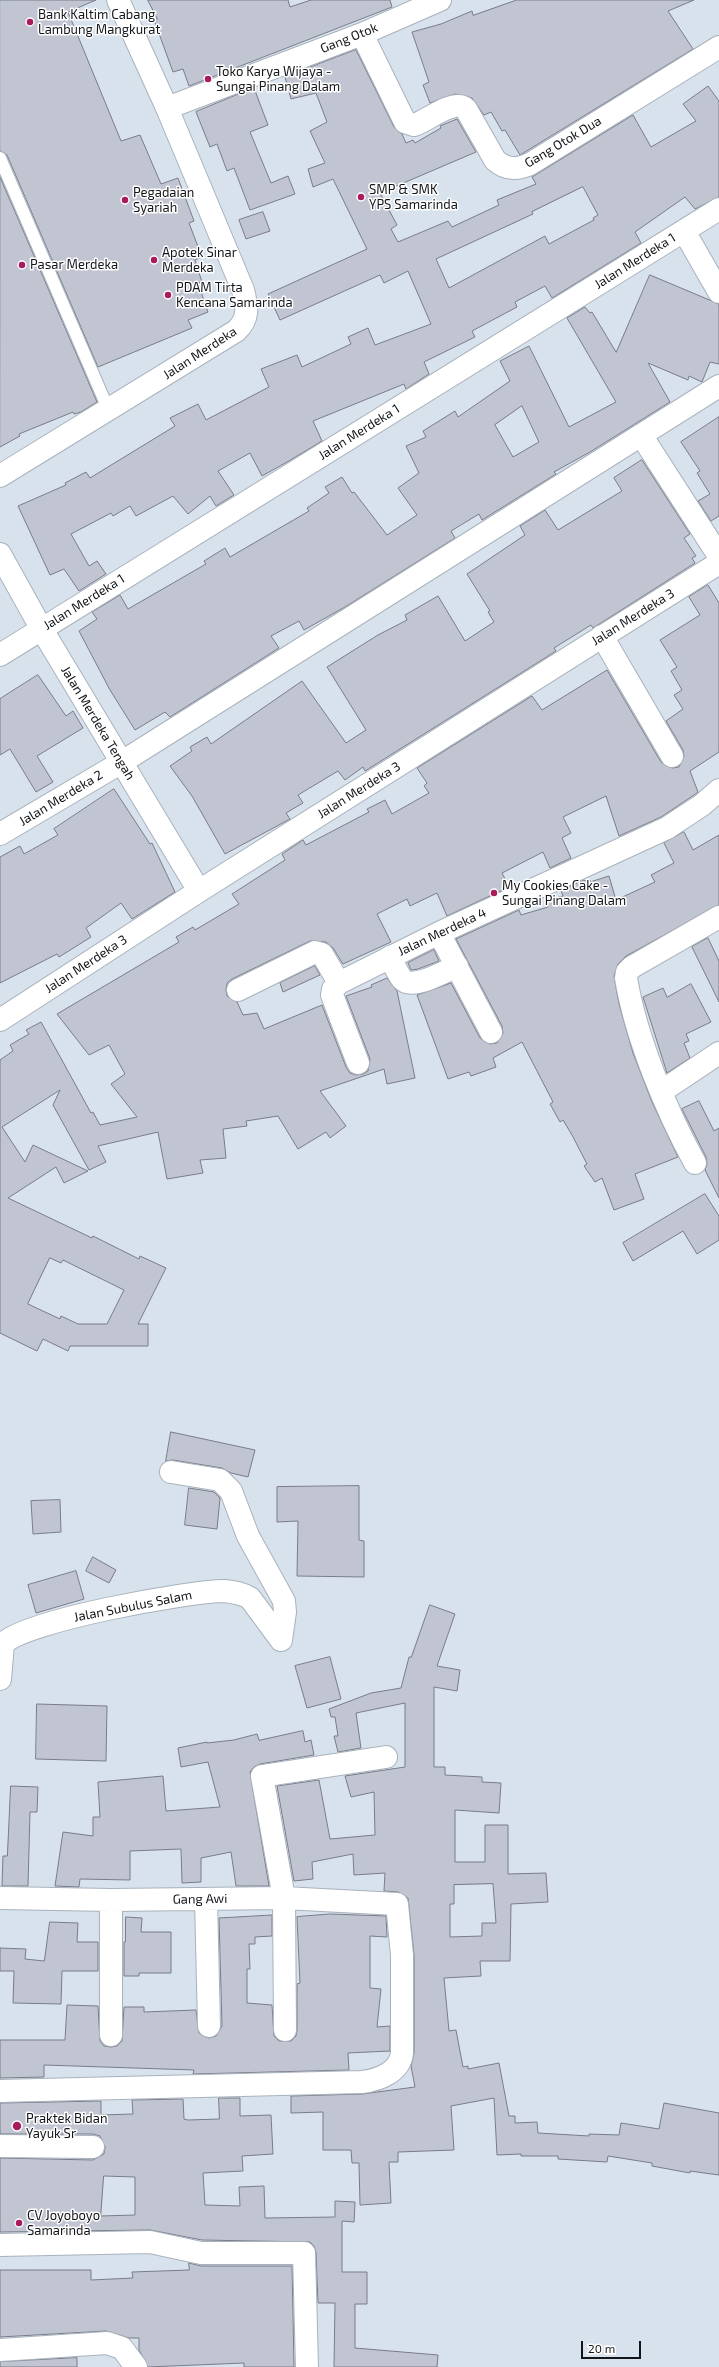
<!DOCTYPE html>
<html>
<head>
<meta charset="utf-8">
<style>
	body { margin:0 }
	#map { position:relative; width:719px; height:2367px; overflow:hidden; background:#d8e2ed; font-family:"Exo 2",sans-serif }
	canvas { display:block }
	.scale { position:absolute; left:581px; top:2341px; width:60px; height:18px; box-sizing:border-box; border:2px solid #121519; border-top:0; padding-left:5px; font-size:12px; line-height:14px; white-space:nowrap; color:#121519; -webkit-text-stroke:3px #fff; paint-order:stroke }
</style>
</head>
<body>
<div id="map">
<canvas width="719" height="2367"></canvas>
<div class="scale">20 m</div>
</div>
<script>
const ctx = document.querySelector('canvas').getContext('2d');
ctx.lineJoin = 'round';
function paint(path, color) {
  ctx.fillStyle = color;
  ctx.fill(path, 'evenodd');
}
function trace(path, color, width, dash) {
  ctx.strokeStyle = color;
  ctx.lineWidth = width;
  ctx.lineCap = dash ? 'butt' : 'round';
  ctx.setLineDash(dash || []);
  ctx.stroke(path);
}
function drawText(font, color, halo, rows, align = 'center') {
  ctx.font = font + ' "Exo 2",sans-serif';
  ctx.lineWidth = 3;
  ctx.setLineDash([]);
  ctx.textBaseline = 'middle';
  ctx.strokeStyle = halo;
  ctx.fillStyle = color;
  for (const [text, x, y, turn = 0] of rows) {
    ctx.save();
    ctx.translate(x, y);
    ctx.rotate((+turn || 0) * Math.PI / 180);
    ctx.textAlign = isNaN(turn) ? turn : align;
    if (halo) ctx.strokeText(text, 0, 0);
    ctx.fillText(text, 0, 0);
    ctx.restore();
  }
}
const building = new Path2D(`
	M0,0H96L68,12L121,141L140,135L161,184L178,178L194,221L189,223L202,257L195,260L202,282L198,283L208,312L188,320L192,328L98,367L7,155L0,151Z
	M148,0H288L290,7L311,0H390L392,7L189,86L183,69L173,72L154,20L157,19Z
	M517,0H694L668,11L693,49L520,155L505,130L502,131L491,112L484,115L472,98L455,94L430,103L423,85L429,82L412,32L441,24L472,11L473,15Z
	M356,50L394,127L402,134L406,143L413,140L415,143L441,128L440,126L457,119L476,152L380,193L397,225L391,229L398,242L448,221L452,227L499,205L497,200L536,184L532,177L633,115L651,147L696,121L683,104L708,86L719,101V197L695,209L685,197L635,232L641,243L552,298L545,286L515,302L517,307L472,331L475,337L424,362L429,374L406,389L404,384L313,421L322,441L287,462L262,476L250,453L218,471L234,495L216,506L210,496L188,514L173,496L136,516L130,506L113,516L111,513L71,534L89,566L97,561L106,574L79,591L64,569L50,575L18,506L66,485L65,483L86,472L90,478L175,426L170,418L198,404L206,420L269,387L261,369L297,355L302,367L351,344L348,337L368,328L375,345L431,324L408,271L384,283L380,275L280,320L268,294L367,249L333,179L313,187L308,169L325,163L310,131L327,122L316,93L291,99L285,77ZM583,187L598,215L593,218L594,220L549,244L545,236L449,288L436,259L533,214L532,212Z
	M254,88L268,125L250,132L271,183L288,176L295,194L250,210L234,168L227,171L217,144L210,147L196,112Z
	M0,177L97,402L81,412L74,414L73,412L19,434L20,436L0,447Z
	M263,212L270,231L246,239L239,220Z
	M650,275L719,304V364L710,362L702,382L689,376L688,380L648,363L670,402L590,452L554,472L556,474L482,520L479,514L451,531L455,538L345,607L304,630L299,621L271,636L279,648L170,717L165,712L135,730L110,690L79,631L97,619L92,612L120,595L128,609L206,564L204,561L225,548L230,557L309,511L307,508L329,493L325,487L342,477L352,493L354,492L387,535L417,515L398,488L419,473L406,446L426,437L423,431L455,411L458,417L510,381L500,361L529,346L569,427L616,402L567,318L585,307L590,313L592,312L616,352ZM522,406L539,442L513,457L495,425Z
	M719,417V516L711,521L698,501L710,494L697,473L700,471L681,442Z
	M642,460L690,534L684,538L696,556L692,558L695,563L593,628L591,625L554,648L556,651L365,771L363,767L345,780L338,771L298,795L303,803L286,813L290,819L225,854L192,796L170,766L192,751L190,747L207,737L211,744L302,681L346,743L366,730L327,667L378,635L407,620L405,615L438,596L465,641L494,622L488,612L490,611L467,574L525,535L520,526L545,510L558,530L622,491L614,478Z
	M708,585L719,603V752L690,771L698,792L694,795L661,817L619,836L606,796L563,817L571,833L562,838L571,858L550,868L543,852L502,873L509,887L447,916L437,893L410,906L407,899L377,914L391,942L343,964L333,948L326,942L310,941L232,979L227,983L226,990L227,996L237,1002L243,1015L257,1013L264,1029L322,1005L346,1067L350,1073L356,1075L363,1074L368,1071L370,1059L346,996L372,987L371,985L387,978L397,991L415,1078L387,1084L384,1069L320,1091L346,1126L330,1138L326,1132L298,1149L278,1116L246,1121L247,1126L223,1129L226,1158L200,1160L203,1173L167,1179L158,1132L98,1146L106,1162L89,1170L53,1105L60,1090L2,1127L25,1162L33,1145L88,1171L64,1183L56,1167L8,1198L92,1238L93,1236L139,1259L140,1256L166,1268L138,1324H148V1346H70L68,1351L43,1339L37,1351L0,1333V1060L13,1051L10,1045L29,1034L26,1030L41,1022L91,1113L93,1112L100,1125L137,1117L111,1084L125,1074L109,1045L89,1055L57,1014L179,942L176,937L193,927L195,930L239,904L232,894L285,860L282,854L303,840L306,845L369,812L367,809L385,800L392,814L429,793L424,786L427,783L417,768L532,696L542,710L607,670L661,762L672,768L679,767L684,756L683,750L666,721L683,709L674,695L682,690L671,671L677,667L660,640L700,615L689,597ZM50,1258L61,1263L63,1260L124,1290L107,1324H78L61,1316L60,1319L28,1304Z
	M38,675L66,716L73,711L83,728L37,756L53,782L36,792L10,749L0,755V699Z
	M114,789L150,844L152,843L175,892L132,919L121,903L86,928L91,937L59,957L57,954L0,983V857L20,846L24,854L58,835L54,829Z
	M684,832L693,850L719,835V905L626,956L618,964L614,976L619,1004L633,1053L652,1102L678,1157L635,1174L644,1199L614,1210L602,1178L595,1182L584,1166L587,1164L572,1135L563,1120L560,1122L550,1104L553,1102L522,1042L493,1058L496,1067L471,1076L469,1072L448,1079L417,995L451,983L480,1038L490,1044L497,1043L503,1033L502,1026L456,939L519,910L521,915L548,907L546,900L563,896L561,891L581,881L590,880V882L609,876L616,900L655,882L651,875L674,863L664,843Z
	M708,938L719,961V1002L692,947Z
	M434,950L439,961L418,969L411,970L408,963Z
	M315,966L320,975L283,992L280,983Z
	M691,984L711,1022L686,1034L689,1041L684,1043L690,1058L667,1073L643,997L663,988L667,997Z
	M699,1101L714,1131L719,1128V1198L705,1170L707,1164L706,1157L682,1109Z
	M705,1194L719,1216V1240L697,1254L683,1231L633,1261L623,1243Z
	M171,1432L255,1450L248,1477L231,1473L222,1468L173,1460L166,1461Z
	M359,1486V1540L364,1541V1577L297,1576L298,1521L277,1522V1487Z
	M189,1488L214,1492L220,1498L217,1529L185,1525Z
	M60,1500L61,1532L33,1534L31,1501Z
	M93,1557L116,1570L109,1583L86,1571Z
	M76,1571L84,1599L36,1613L28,1585Z
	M430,1605L455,1614L437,1666L460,1670L457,1691L434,1687V1767H445V1775L482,1777V1782L501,1783L499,1813L455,1810V1862H485V1825H508V1874L546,1873L548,1902L511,1904L510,1961H480L481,1976L444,1978L449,2031L456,2030L463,2067L468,2066V2069L499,2063L509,2116H515V2123L537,2122L538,2133L589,2136V2134L619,2135L621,2123L659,2129L664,2103L719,2113V2175L690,2171V2173L652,2166V2163L608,2156L607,2162L558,2159V2156H521V2154L497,2155L494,2098L451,2106L454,2150L398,2152V2162H389L391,2203L360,2205L359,2163H352L351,2150H323V2112L291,2113V2096L362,2094L415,2087L411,2066L414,2053V1955L408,1898L398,1892L384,1891L385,1873L354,1875L353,1854L312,1862L313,1879L294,1881L277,1786L319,1780L330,1839L375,1835L374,1792L351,1797L345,1776L405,1767V1703L356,1713L361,1748L338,1752L334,1736H338L335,1717H331L329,1709L371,1693L401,1688L409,1657H411ZM493,1884L496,1923H482V1936L450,1937V1904H454V1885Z
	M330,1657L341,1699L307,1708L295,1666Z
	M37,1704L107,1706L106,1761L36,1759Z
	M303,1731L305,1742L311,1740L314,1755L260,1764L254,1767L250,1772L269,1886H236L231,1852L201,1858V1882L182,1883L181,1849L130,1851V1880L80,1879L79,1887L55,1886L63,1832L93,1836V1817H100L98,1782L163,1776L166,1811L220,1807L208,1762L181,1767L178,1748L207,1742V1743L234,1740L257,1734L259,1740Z
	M11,1786L38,1787L37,1812H30L28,1886H2L3,1856H7Z
	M330,1914L386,1916L387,1937L370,1936V1988L381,1989L377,2027L390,2026V2051L348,2053L349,2070L193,2074L194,2070L44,2065V2077L0,2078V2040H65L67,2005L98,2006L100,2041L104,2046L111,2047L117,2046L122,2041L124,2007H144V2012L196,2010L199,2033L209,2038L216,2036L222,2026L219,1918L272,1915V1936L255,1937V1944H249L250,1969H247V2003L272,2005L274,2036L279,2041H291L296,2036L297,2030V1984L300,1983L297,1917Z
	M126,1917L142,1918L141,1932H171V1973H139V1976H124V1942H125Z
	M50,1922L78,1923L77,1942H98V1971H62L61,2004L13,2003L14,1971H0V1948L26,1949L25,1959L44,1961Z
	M219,2098H240V2116L271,2115L273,2154L242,2156L243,2171L203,2173L205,2205L240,2206L239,2187L264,2186L265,2218L335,2217V2201L355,2202L354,2222L342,2221V2272H367V2304H355V2348L438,2355L437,2367H334L335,2303H318L316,2253L314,2246L310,2242L202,2240L150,2230L0,2232V2158L93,2160L104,2154L105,2147L100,2136L93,2134H0V2103L101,2101V2115L133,2114L132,2100L183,2099L184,2119L188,2120L219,2119ZM104,2176L135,2177V2215L101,2216Z
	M189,2263L201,2266H292L294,2367H244V2363L148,2367L139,2350V2338H129L106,2331L0,2337V2270H91V2280L133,2278L132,2272L189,2270Z
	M77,2358V2367H0V2362Z`);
const service = new Path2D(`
	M0,158L109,411`);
const minor = new Path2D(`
	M362,34L405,122L414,125C427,121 454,98 466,109L495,160C506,170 517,170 530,164L719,47
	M167,108L362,34L440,0
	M684,231L719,292
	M641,435L719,556
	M0,554L41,628L199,891
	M602,636L672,756
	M0,655L719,209
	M0,834L122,762L719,386
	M439,933L491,1032
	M390,957C394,964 397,973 402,979C412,991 445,971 457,966
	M339,983L333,989L332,995L358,1063
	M238,990L315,952L322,954L339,983L439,933L667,828L702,805L719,790
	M0,1020L199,891L719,563
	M662,1091L719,1053
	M695,1163C666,1110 636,1038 626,978L627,972L632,967L719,917
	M171,1472L220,1480L231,1491L248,1536L284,1601L285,1612L281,1640
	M0,1679L3,1644C23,1621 189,1591 224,1591C234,1592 241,1593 250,1598L281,1640
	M0,1898L111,1900L284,1898L397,1904L402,1955V2053C400,2072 379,2080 362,2082L0,2091
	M206,1899L209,2026
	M285,2030L284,1898L262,1776L386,1757
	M111,2035V1900
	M0,2146L93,2147
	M0,2245L150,2242L201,2253H304L307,2367
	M0,2350L107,2343L122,2348L136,2367`);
const tertiary = new Path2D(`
	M0,476L236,331C250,318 247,306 243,290L167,108L118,0`);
const markers = [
	[30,22,4,"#a81b5e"],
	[208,79,4,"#a81b5e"],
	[361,197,4,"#a81b5e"],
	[125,200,4,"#a81b5e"],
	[154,260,4,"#a81b5e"],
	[22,265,4,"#a81b5e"],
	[168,295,4,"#a81b5e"],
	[494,893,4,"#a81b5e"],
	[17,2126,5,"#a81b5e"],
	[19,2223,4,"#a81b5e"]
];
const poiNames = [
	["Bank Kaltim Cabang",38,15],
	["Lambung Mangkurat",38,30],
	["Toko Karya Wijaya -",216,72],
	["Sungai Pinang Dalam",216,87],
	["SMP & SMK",369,190],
	["YPS Samarinda",369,205],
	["Pegadaian",133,193],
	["Syariah",133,208],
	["Apotek Sinar",162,253],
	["Merdeka",162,268],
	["Pasar Merdeka",30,265],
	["PDAM Tirta",176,288],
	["Kencana Samarinda",176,303],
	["My Cookies Cake -",502,886],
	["Sungai Pinang Dalam",502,901],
	["Praktek Bidan",26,2119],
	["Yayuk Sr",26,2134],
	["CV Joyoboyo",27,2216],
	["Samarinda",27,2231]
];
const streetNames = [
	["Gang Otok",349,38,-22],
	["Gang Otok Dua",563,142,-31],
	["Jalan Merdeka 1",635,261,-32],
	["Jalan Merdeka",200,353,-33],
	["Jalan Merdeka 1",359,432,-32],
	["Jalan Merdeka 1",84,602,-32],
	["Jalan Merdeka 3",633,617,-32],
	["Jalan Merdeka Tengah",98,723,59],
	["Jalan Merdeka 3",359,790,-32],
	["Jalan Merdeka 2",61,798,-31],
	["Jalan Merdeka 4",442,932,-25],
	["Jalan Merdeka 3",86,964,-33],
	["Jalan Subulus Salam",133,1606,-11],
	["Gang Awi",200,1899,-1]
];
paint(building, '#c1c5d2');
trace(building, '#797c88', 1);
trace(service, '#a8b2bc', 14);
trace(minor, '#a8b2bc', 24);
trace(tertiary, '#a8b2bc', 24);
trace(service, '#fff', 12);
trace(minor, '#fff', 22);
trace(tertiary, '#fff', 22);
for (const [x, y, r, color] of markers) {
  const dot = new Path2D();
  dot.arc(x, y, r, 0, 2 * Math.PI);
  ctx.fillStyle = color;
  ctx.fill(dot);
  trace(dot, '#fff', 1.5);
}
drawText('13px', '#121519', '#fff', poiNames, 'left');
drawText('13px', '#121519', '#fff', streetNames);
</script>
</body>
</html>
